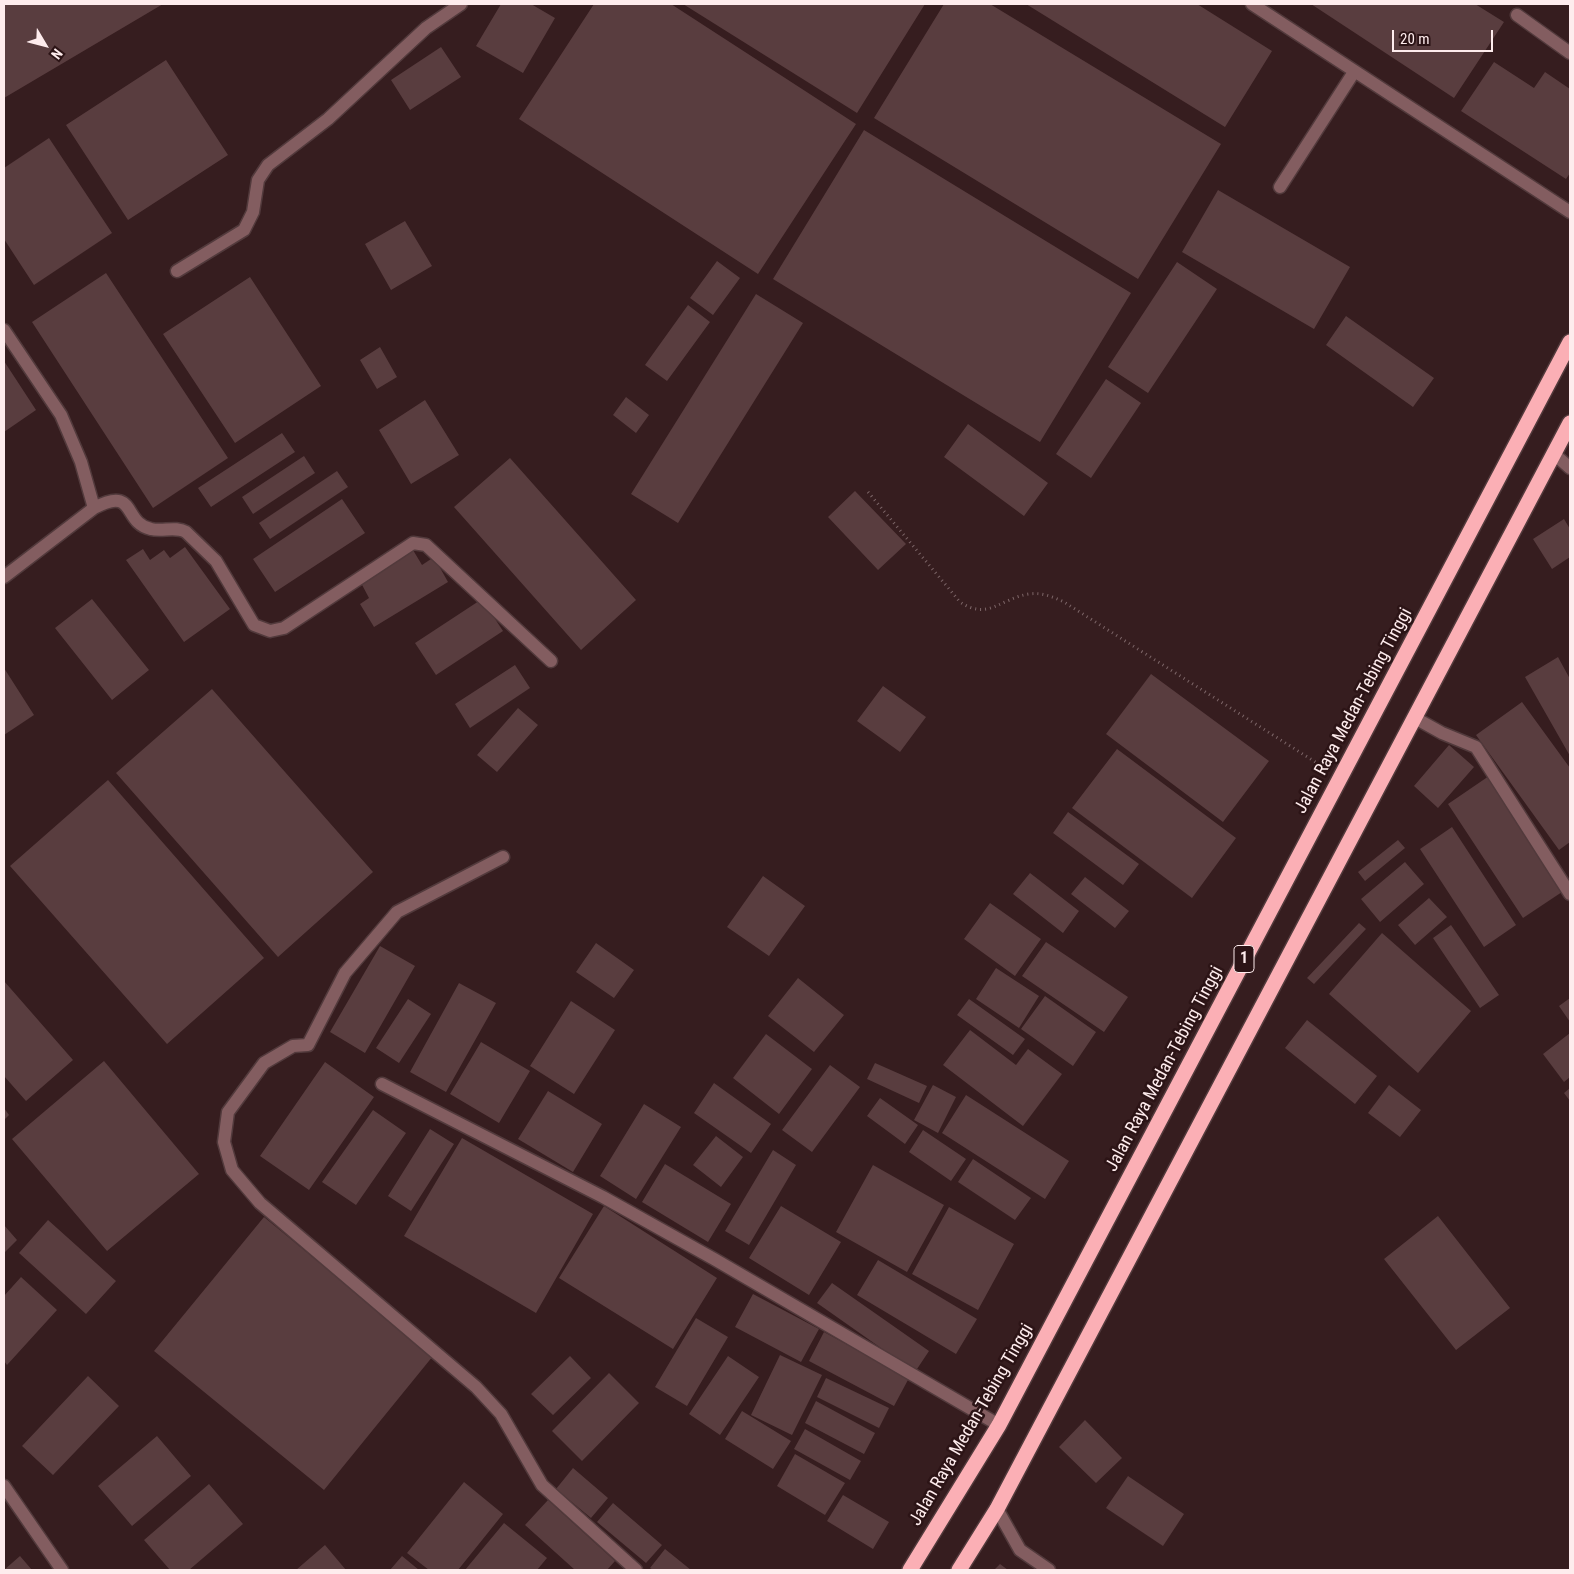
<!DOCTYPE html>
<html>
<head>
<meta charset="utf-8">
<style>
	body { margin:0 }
	#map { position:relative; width:1574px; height:1574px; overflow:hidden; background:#361d1f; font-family:"Roboto Condensed",sans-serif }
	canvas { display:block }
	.frame { position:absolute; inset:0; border:5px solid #feeced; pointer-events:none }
	.north { position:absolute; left:20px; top:20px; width:50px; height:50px; -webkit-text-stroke:4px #2c1416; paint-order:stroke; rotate:127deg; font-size:14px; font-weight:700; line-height:20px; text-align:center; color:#feeced }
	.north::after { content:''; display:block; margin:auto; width:18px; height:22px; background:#feeced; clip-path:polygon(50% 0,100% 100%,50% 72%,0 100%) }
	.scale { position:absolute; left:1392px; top:30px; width:101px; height:22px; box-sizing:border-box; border:2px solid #feeced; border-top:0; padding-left:6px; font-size:15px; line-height:18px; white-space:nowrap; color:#feeced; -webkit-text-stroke:4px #2c1416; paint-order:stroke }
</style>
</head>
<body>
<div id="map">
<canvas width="1574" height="1574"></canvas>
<div class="frame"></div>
<div class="north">N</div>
<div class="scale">20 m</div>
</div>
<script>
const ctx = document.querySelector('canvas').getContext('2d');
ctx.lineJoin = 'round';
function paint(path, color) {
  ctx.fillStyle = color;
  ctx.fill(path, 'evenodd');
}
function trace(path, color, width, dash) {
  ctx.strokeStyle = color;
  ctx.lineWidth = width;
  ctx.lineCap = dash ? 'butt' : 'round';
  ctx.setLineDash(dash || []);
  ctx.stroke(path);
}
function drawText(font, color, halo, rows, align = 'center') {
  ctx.font = font + ' "Roboto Condensed",sans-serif';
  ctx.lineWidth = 5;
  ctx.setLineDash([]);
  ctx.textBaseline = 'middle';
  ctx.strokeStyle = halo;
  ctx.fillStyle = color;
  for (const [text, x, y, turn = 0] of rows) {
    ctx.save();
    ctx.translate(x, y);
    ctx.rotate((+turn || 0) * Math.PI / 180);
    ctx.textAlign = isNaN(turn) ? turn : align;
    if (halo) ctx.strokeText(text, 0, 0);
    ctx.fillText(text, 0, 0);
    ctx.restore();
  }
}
const building = new Path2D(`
	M4,4H163L4,98Z
	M501,4H531L555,18L523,73L476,46Z
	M594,4H671L856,124L758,274L519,119Z
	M683,4H925L857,113Z
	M944,4H990L1221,144L1138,279L874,118Z
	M1026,4H1197L1272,51L1225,127Z
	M1311,4H1475L1504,22L1454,98Z
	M441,47L461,77L410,110L391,80Z
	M166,60L228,155L128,220L66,125Z
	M1494,62L1534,88L1545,72L1570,89V173L1566,179L1461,111Z
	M864,130L1131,293L1040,442L773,279Z
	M49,138L112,233L34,285L4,239V168Z
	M1218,190L1350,267L1314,329L1182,252Z
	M405,221L432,266L391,290L365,244Z
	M717,261L740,278L713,315L690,298Z
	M1177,262L1217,289L1148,393L1108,367Z
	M106,273L228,458L153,508L32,322Z
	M250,277L321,386L235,443L163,334Z
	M756,294L803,323L678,523L631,494Z
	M688,305L710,322L667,381L645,365Z
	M1346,316L1434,378L1413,407L1326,345Z
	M380,347L397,377L377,389L360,360Z
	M4,361L36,410L4,432Z
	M1106,379L1141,403L1091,478L1056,454Z
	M626,397L649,415L636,433L613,415Z
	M425,400L459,455L411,484L379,430Z
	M968,424L1048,483L1024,516L944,457Z
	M282,433L295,452L211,507L198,488Z
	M304,456L315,473L253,514L242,497Z
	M510,458L636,600L581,650L454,507Z
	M337,471L348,487L270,539L259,523Z
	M855,491L906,544L878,570L828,517Z
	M342,499L365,533L275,592L253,559Z
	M1564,519L1570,529V557L1552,569L1533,539Z
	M185,547L230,609L184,642L126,560L143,549L150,560L164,550L170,558Z
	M413,550L422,565L434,557L448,582L374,627L360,604L369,598L360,581Z
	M92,599L149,670L112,700L55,628Z
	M482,599L503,631L436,675L415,643Z
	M1558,657L1570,679V756L1525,677Z
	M515,665L530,688L470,728L455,704Z
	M4,668L34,715L4,735Z
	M1151,674L1269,761L1223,822L1106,734Z
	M883,686L926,717L900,752L857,721Z
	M212,689L373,872L278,957L116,773Z
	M1522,702L1570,768V842L1559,850L1476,735Z
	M518,708L538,725L497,772L477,755Z
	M1449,745L1474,767L1438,808L1414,786Z
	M1117,749L1236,838L1192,898L1072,808Z
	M1489,776L1565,890L1523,918L1448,804Z
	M108,780L264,958L167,1044L10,866Z
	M1068,812L1139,864L1123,885L1053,833Z
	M1452,827L1516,925L1484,947L1420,849Z
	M1398,840L1405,848L1365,881L1358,872Z
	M1405,862L1424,884L1380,922L1361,899Z
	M1030,873L1079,911L1063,933L1013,894Z
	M763,876L805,906L769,956L727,927Z
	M1085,877L1129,911L1115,928L1071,894Z
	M1429,898L1447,917L1415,945L1398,925Z
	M990,903L1041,939L1015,976L964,939Z
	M1359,923L1366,929L1314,984L1307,978Z
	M1451,925L1499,995L1480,1008L1433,938Z
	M1382,933L1471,1011L1418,1073L1329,994Z
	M1046,942L1128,997L1104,1032L1022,976Z
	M596,943L634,970L614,998L576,972Z
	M380,946L415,966L365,1053L330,1032Z
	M996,968L1039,996L1019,1028L976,999Z
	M798,978L844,1015L814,1052L768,1016Z
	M4,981L73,1060L26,1101L4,1076Z
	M459,983L496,1003L446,1092L410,1072Z
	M1045,996L1096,1032L1073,1066L1021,1029Z
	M1570,998V1022L1559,1006Z
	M408,999L431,1014L399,1063L376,1048Z
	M969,999L1025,1039L1013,1055L957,1015Z
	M571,1001L615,1030L574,1094L530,1066Z
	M1307,1020L1377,1076L1355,1104L1285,1048Z
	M970,1030L1016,1065L1028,1049L1062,1074L1023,1126L943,1065Z
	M1570,1033V1077L1564,1082L1543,1054Z
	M766,1034L812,1069L779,1114L733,1078Z
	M481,1042L530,1071L499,1123L450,1094Z
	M104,1061L199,1174L107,1251L12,1139Z
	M325,1062L374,1097L309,1190L260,1156Z
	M875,1063L927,1086L919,1103L867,1079Z
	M830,1065L860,1087L812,1152L782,1130Z
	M714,1083L771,1124L751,1153L694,1113Z
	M933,1085L956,1097L938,1133L914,1120Z
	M1389,1085L1421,1110L1400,1137L1368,1113Z
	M1570,1088V1101L1564,1093Z
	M548,1091L602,1124L573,1172L518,1139Z
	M966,1095L1069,1161L1045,1199L942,1133Z
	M880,1098L918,1125L905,1144L867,1116Z
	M644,1104L681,1127L636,1199L600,1176Z
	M4,1108L9,1115L4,1120Z
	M373,1110L406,1133L356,1205L322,1182Z
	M430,1129L454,1144L411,1211L388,1196Z
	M923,1130L966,1159L951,1181L909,1152Z
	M716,1136L743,1157L721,1187L693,1165Z
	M462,1138L593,1214L536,1313L404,1236Z
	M773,1150L796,1165L749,1245L725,1231Z
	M973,1159L1031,1198L1015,1220L958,1182Z
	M665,1164L731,1204L708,1242L642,1202Z
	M873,1165L944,1205L907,1272L836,1232Z
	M604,1206L717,1278L673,1349L559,1278Z
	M781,1206L841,1242L809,1295L749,1258Z
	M949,1207L1014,1244L978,1310L912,1274Z
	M1438,1216L1510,1308L1456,1350L1384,1259Z
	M264,1217L433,1356L324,1490L154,1351Z
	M48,1220L116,1281L86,1314L19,1253Z
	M4,1225L17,1240L4,1253Z
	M878,1260L977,1319L956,1354L857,1295Z
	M21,1277L57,1310L7,1365L4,1361V1296Z
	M832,1283L929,1351L915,1372L817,1303Z
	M753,1294L819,1329L801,1362L735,1327Z
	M696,1318L728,1337L687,1406L655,1387Z
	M824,1332L909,1378L894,1406L809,1361Z
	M780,1355L822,1375L792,1435L751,1415Z
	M570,1356L591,1378L553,1415L531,1394Z
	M728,1356L759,1377L720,1435L689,1414Z
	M609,1373L639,1403L582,1461L552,1431Z
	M88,1376L119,1406L53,1475L22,1446Z
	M826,1378L889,1408L879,1428L817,1397Z
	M816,1401L875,1433L864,1454L805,1423Z
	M742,1411L791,1441L773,1469L725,1439Z
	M1085,1420L1122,1458L1096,1483L1059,1447Z
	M805,1429L861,1461L850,1480L794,1449Z
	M157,1436L191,1476L132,1526L98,1486Z
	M795,1454L845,1483L825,1515L777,1486Z
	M573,1468L608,1498L591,1518L556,1489Z
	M1128,1476L1184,1514L1163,1546L1106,1508Z
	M464,1482L503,1514L458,1570H429L407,1553Z
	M209,1484L243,1524L189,1570H170L144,1540Z
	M843,1495L889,1522L873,1549L827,1521Z
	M548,1500L615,1561L607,1570H575L525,1525Z
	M613,1503L662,1545L646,1563L597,1522Z
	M504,1523L547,1558L537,1570H465Z
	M325,1545L346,1570H296Z
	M665,1549L691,1570H653L650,1568Z
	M20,1556L32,1570H4Z
	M402,1556L419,1570H390Z
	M1000,1564L1008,1570H994Z`);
const path = new Path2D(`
	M868,492L960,602C988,621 1001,598 1029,594C1042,592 1053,597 1064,602L1320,765`);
const lane = new Path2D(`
	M1252,4L1570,212
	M1517,15L1570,53
	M1280,187L1354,72
	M177,271L244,230L253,212L258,180L268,165L328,119L426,28L461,4
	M1553,453L1570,468
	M1415,718L1442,733L1476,747L1570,894
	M503,857L397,912L345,973L308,1045L293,1046L264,1063L228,1112L224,1142L232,1170L260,1203L476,1387L501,1414L542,1485L636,1570
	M997,1509L1020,1550L1049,1570`);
const street = new Path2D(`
	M4,330L61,415L81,462L94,508
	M4,577L94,508C137,485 122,523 151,529C162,532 176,526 186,532L216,561L254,625L270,631L284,628L413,543L426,545L551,661
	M382,1084L603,1197L714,1259L999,1425
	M4,1486L62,1570`);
const highway = new Path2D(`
	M910,1570L999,1425L1570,342
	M959,1570L997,1509L1570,423`);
const shields = [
	[1244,959,20]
];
const shieldNames = [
	["1",1244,959]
];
const streetNames = [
	["Jalan Raya Medan-Tebing Tinggi",1354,711,-62],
	["Jalan Raya Medan-Tebing Tinggi",1165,1069,-62],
	["Jalan Raya Medan-Tebing Tinggi",972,1425,-60]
];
paint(building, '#593d3f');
trace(lane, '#523a3c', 15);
trace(street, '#523a3c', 15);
trace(highway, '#523a3c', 18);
trace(path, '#7d6668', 3, [1, 4]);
trace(lane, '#835d60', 12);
trace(street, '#835d60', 12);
trace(highway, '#fbafb5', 15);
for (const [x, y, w] of shields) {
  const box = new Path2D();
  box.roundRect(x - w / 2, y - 13.5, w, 27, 4);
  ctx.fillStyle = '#2c1416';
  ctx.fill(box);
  trace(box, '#feeced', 1);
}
drawText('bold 16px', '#feeced', null, shieldNames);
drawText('18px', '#feeced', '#2c1416', streetNames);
</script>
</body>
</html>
